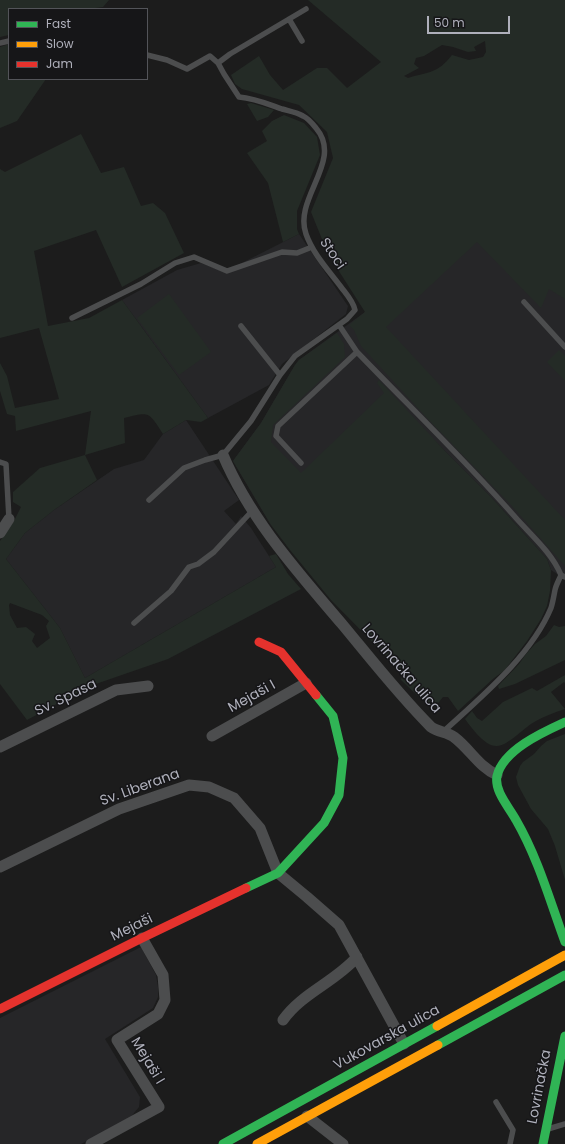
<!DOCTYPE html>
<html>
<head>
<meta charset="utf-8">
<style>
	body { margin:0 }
	#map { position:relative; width:565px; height:1144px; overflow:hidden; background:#1c1c1c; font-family:Poppins,sans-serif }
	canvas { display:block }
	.legend { position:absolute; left:8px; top:8px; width:140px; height:72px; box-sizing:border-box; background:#161618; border:1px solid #535459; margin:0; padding:5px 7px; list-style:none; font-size:12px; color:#afb0bb }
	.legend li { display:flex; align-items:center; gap:8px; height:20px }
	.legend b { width:20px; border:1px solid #535459 }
	.scale { position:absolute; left:427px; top:16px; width:83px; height:18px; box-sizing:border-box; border:2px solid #afb0bb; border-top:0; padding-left:5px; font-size:12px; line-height:14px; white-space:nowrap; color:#afb0bb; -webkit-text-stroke:3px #161618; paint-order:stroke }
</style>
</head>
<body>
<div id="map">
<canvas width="565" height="1144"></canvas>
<ul class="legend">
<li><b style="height:5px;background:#30b455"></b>Fast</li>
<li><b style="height:5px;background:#ff9f0a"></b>Slow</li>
<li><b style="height:5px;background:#e5322d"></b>Jam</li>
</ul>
<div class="scale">50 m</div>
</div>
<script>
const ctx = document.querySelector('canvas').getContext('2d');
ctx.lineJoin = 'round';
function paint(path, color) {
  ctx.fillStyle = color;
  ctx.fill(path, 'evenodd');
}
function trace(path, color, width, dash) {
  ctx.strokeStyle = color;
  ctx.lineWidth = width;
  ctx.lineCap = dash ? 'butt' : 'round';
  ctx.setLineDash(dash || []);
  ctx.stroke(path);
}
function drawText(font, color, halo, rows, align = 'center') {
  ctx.font = font + ' Poppins,sans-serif';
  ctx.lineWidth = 3;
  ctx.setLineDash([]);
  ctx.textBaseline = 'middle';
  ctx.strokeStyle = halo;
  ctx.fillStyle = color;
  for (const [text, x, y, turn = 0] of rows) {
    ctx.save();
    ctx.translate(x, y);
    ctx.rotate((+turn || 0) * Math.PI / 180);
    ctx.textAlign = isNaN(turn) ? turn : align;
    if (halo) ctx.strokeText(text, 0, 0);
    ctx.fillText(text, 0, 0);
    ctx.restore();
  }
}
const built = new Path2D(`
	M565,150V579L551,570L547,559L492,498L434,440L271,525L233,461L261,423L295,365L299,360L365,312Z
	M299,234L348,306L346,314L282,364L269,385L208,418L122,300L177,270L201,263L224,272Z
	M186,420L239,500L224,511L236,524L241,516L251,528L276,567L85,678L60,628L6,559L25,533L54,510L114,469L144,460L163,434Z
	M141,947L156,975L158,987V997L153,1008L105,1039L140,1097L139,1107L129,1119L81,1144H0V1018Z`);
const green = new Path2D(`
	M0,0H109L103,7L88,9H9V35L0,37Z
	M308,0H565V299L549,289L541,308L477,242L386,327L565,520V566L512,506L426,417L361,346L354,330L349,325L365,312L328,254L311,212L333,158L327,132L299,105L242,89L235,84L231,75L259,56L270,75L283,90L317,68H327L347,88L381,62ZM485,41L486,52L483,57L469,60L452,55C437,74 430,71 408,78L404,76L419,68L414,64L416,58L424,56L442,45L453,47L468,52L476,51L474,47Z
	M9,44V79H46L17,121L0,128V47Z
	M251,103L274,110L268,117L257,121L247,104Z
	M284,115L304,123L317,137L320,155L297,211V229L299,234L283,242L268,183L247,153L267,141L262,131L272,121Z
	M81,134L101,173L124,167L141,206L153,203L165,213L184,253L122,287L96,230L34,251L48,326L89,318L122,300L208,418L201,422L186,420L163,434C148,411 150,412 124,418L125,443L85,455L97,480L54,510L25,533L6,559L60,628L85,678L276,567L269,556L276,554L288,574L301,589L168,659L90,686L27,720L0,684V541L14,521L21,507L13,502V492L40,468L85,455L91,411L16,431L15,416L7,414L0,391V363L7,376L15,408L59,399L39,328L0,338V169L5,172ZM10,603L42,615L49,621L46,626L50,638L37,648L32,641L35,634L26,627L17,628L10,615L9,605Z
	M169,294L211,352L179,375L137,318Z
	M337,333L344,344L345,357L273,425L271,442L301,473L384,393L377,383L379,380L445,451L492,498L547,559L551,570L550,591L547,606L541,619L527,641L504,671L494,678L458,711L448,697H443L435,707L422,700L401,680L403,673L331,600L290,550L271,525L233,461L261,423L295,365L299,360Z
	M559,350L565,356V381L547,362Z
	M554,625L559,627L565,626V660L515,684L499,689L498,686L519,664L526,654L535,644L546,636Z
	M565,675V683L564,682L551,692L565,709C553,713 542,717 531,724C522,730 507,746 497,746C485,747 471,727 465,719L472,711L477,718L482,721L503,702L532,688L537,691Z
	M565,734V880L555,846L548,829L531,809L518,785L516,777L520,766L523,762L534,754L541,746L547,741Z`);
const lane = new Path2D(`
	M289,19L302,41
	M0,43L9,41
	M147,55L167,60L187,69L210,56L218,63L224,74L239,97C254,98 268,104 282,109C289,111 296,112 303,116C308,118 312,123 316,128C344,161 293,198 306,234C313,254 329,271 341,287C347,295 353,301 355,310L347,319L295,356L280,375L251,421L223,455L205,460L184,468L149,500
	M218,63L230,54L306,9
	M524,302L565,347
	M72,318L141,284L175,263L194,257L227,271L282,252L297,253L312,247
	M339,325L357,352
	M241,326L280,375
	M0,462L6,464L9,519
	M301,463L276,436L278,426L357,352C410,407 466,461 516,518C532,536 552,553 561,575L565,577
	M134,623L171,591L189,567L198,564L214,552L252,511
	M443,732C481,697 531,656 551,608C553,602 554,595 555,590C556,585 559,580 561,575
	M496,1102L513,1130L510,1144
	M548,1129L565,1124`);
const street = new Path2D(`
	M223,455C250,519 297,571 342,624C371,659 399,695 431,727C438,732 447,732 454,737C470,749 479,767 497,775
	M0,533L9,519
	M212,736L306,683
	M0,747L116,690L148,686
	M0,867L119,809L189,785L209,787L234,798L260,828L278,873L307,897L339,925L404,1044
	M283,1020C302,993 335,982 357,957
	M307,1116L343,1144
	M91,1144L159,1107L117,1040L158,1014L165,1000L163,975L142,938`);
const fast = new Path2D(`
	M565,722C543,732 503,750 497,776C494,791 509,807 516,820C538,858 550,901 565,942
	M246,888L278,873L324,823L339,795L343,758L333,716L316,695
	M438,1045L565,975
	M223,1144L437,1026
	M543,1144L565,1036`);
const slow = new Path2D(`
	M437,1026L565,955
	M257,1144L438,1045`);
const jam = new Path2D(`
	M259,642L281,652L316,695
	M0,1009L142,938L246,888`);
const streetNames = [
	["Stoci",332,254,56],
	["Lovrinačka ulica",401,669,49],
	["Mejaši I",252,697,-29],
	["Sv. Spasa",66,698,-26],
	["Sv. Liberana",140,788,-20],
	["Mejaši",132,928,-26],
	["Vukovarska ulica",387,1038,-29],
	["Mejaši I",147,1061,59],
	["Lovrinačka",540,1087,-79]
];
paint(built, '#262628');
paint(green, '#242b26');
trace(lane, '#4c4d4e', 5.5);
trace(street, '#4c4d4e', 11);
trace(fast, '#30b455', 9);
trace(slow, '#ff9f0a', 9);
trace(jam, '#e5322d', 9);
drawText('14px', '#afb0bb', '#161618', streetNames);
</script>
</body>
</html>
